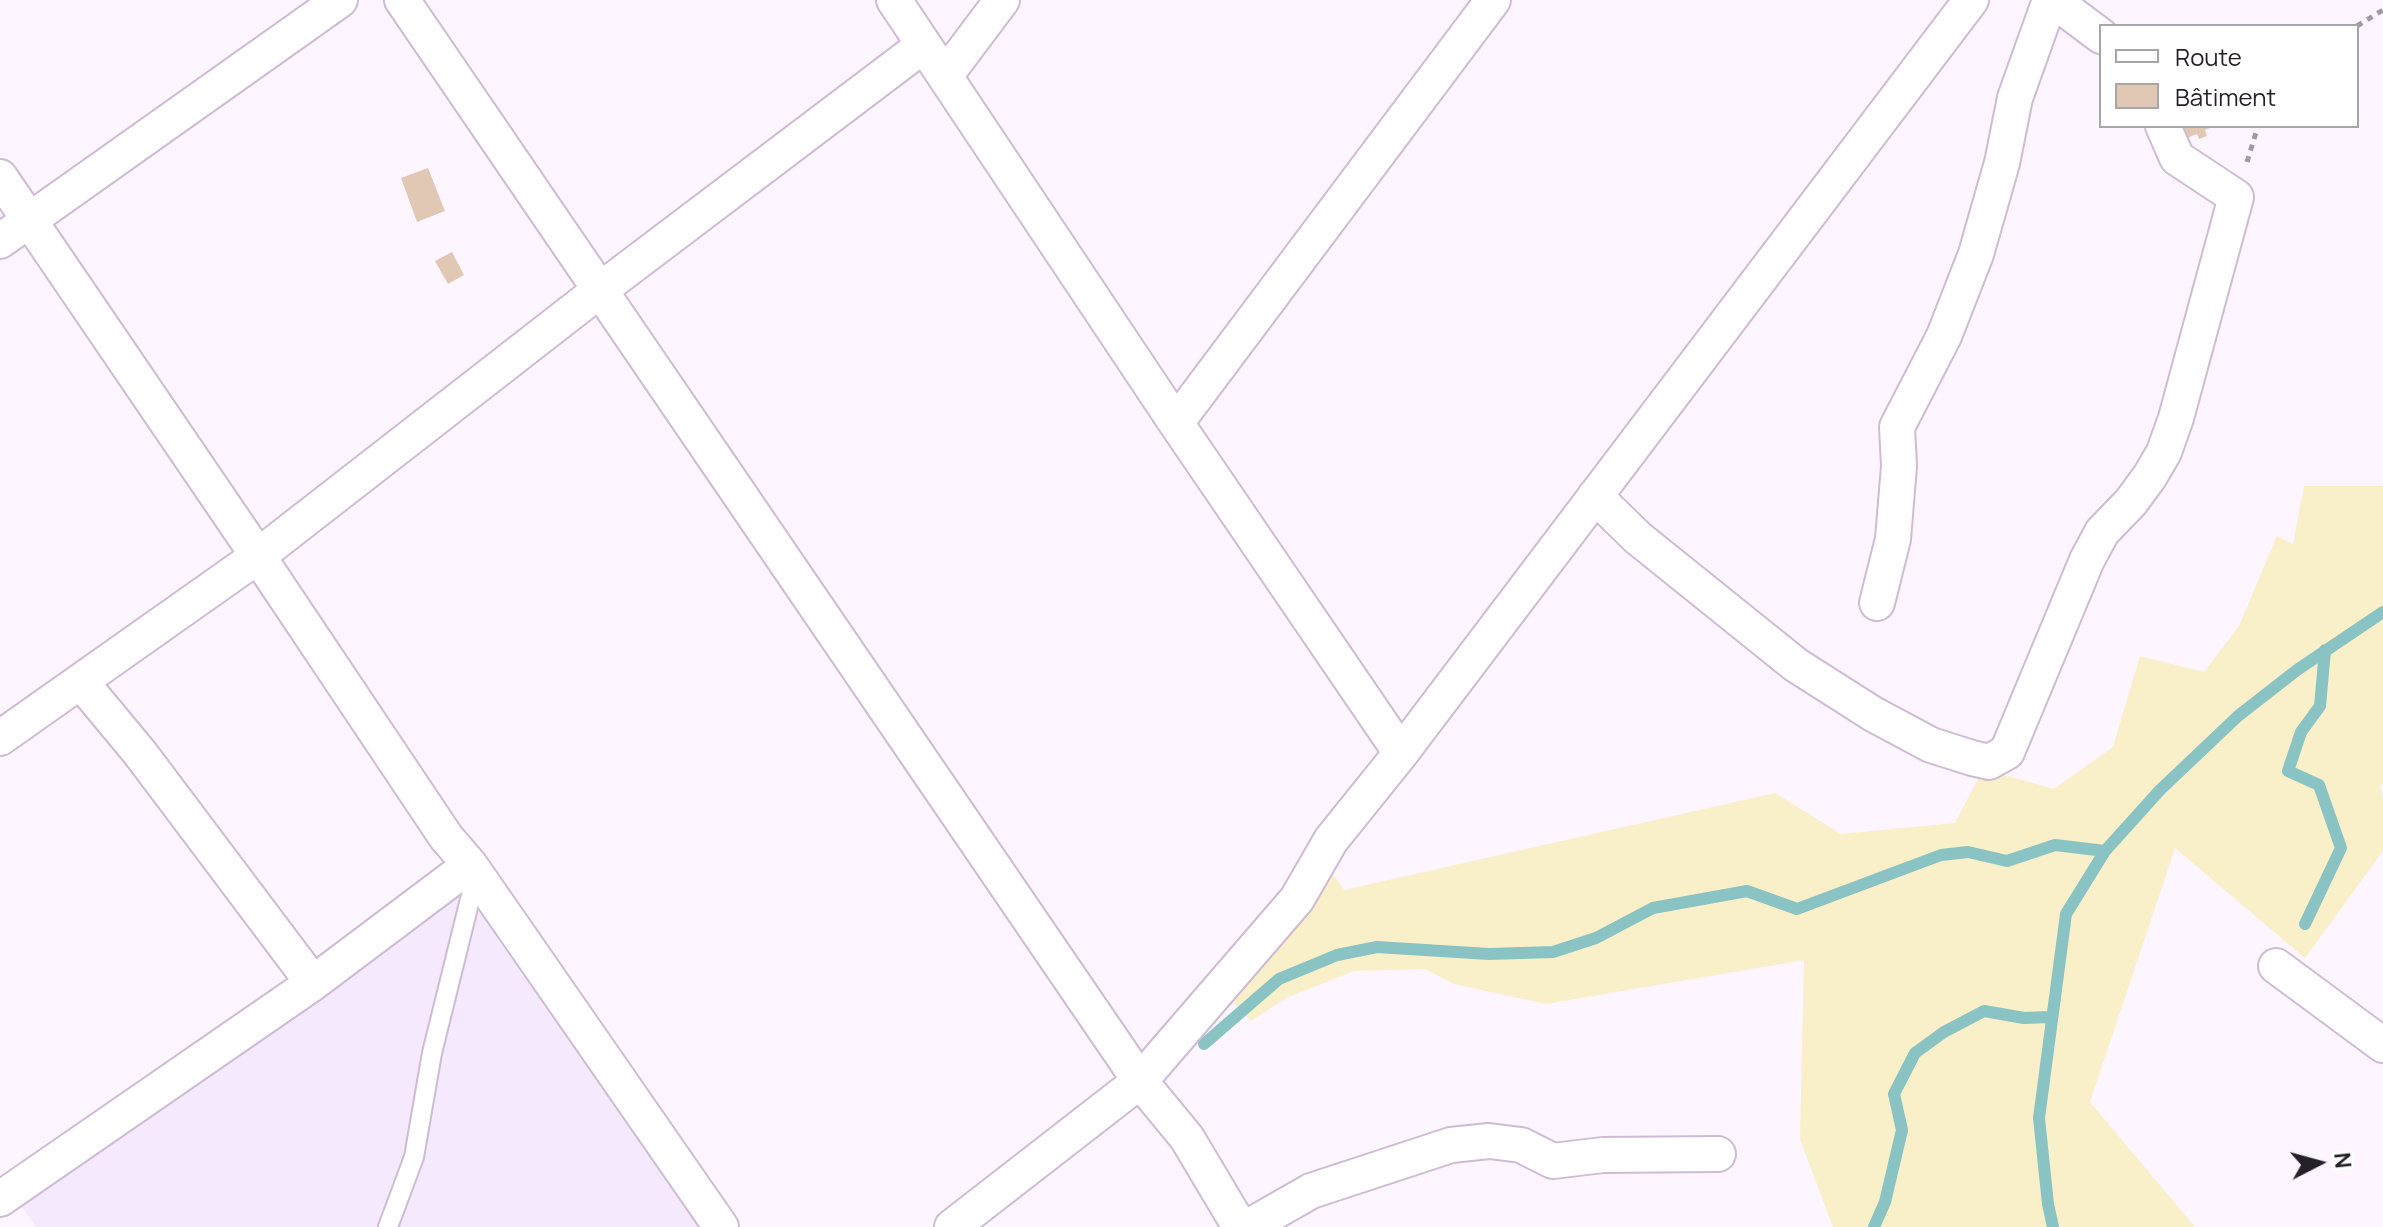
<!DOCTYPE html>
<html>
<head>
<meta charset="utf-8">
<style>
	body { margin:0 }
	#map { position:relative; width:2383px; height:1227px; overflow:hidden; background:#fdf5ff; font-family:Manrope,sans-serif }
	canvas { display:block }
	.legend { position:absolute; left:2099px; top:24px; width:260px; height:104px; box-sizing:border-box; background:#fff; border:2px solid #a8a5a9; margin:0; padding:10px 14px; list-style:none; font-size:24px; color:#251f27 }
	.legend li { display:flex; align-items:center; gap:16px; height:40px }
	.legend b { width:40px; border:2px solid #a8a5a9 }
	.north { position:absolute; left:2279px; top:1123px; width:80px; height:80px; -webkit-text-stroke:6px #fff; paint-order:stroke; rotate:84deg; font-size:22px; font-weight:700; line-height:32px; text-align:center; color:#251f27 }
	.north::after { content:''; display:block; margin:auto; width:28px; height:36px; background:#251f27; clip-path:polygon(50% 0,100% 100%,50% 72%,0 100%) }
</style>
</head>
<body>
<div id="map">
<canvas width="2383" height="1227"></canvas>
<ul class="legend">
<li><b style="height:10px;background:#fff"></b>Route</li>
<li><b style="height:22px;background:#e0c8b5"></b>Bâtiment</li>
</ul>
<div class="north">N</div>
</div>
<script>
const ctx = document.querySelector('canvas').getContext('2d');
ctx.lineJoin = 'round';
function paint(path, color) {
  ctx.fillStyle = color;
  ctx.fill(path, 'evenodd');
}
function trace(path, color, width, dash) {
  ctx.strokeStyle = color;
  ctx.lineWidth = width;
  ctx.lineCap = dash ? 'butt' : 'round';
  ctx.setLineDash(dash || []);
  ctx.stroke(path);
}
const commercial = new Path2D(`
	M473,876L711,1227H36L17,1200Z`);
const sand = new Path2D(`
	M2304,486H2383V784L2380,786L2383,796V851L2305,958L2175,848L2090,1102L2195,1227H1833L1800,1139L1804,960L1546,1004L1454,984L1425,969L1354,971L1286,998L1251,1021L1221,989L1321,857L1344,890L1775,793L1841,834L1955,823L1983,769L2054,789L2113,747L2140,656L2204,672L2239,626L2277,536L2293,544Z`);
const stream = new Path2D(`
	M2305,924L2341,848L2319,785L2288,771L2301,732L2320,706L2325,650
	M1204,1044L1279,979L1337,955L1377,947L1489,954L1553,952L1596,938L1653,908L1747,891L1797,909L1941,855L1968,852L2007,861L2055,845L2105,851
	M1874,1227L1885,1202L1902,1130L1894,1094L1915,1053L1944,1032L1984,1011L2024,1018L2051,1017
	M2053,1227L2048,1204L2039,1118L2066,914L2105,851L2160,790L2238,716L2297,670L2383,612`);
const building = new Path2D(`
	M2179,126H2215L2205,130L2207,136L2199,139L2197,134L2185,139Z
	M428,168L445,211L417,222L401,178Z
	M452,252L464,275L448,284L435,261Z`);
const path = new Path2D(`
	M2357,26L2383,10
	M2247,162L2258,126`);
const service = new Path2D(`
	M388,1227L414,1157L432,1053L476,875`);
const minor = new Path2D(`
	M402,0L1140,1081L1187,1138L1240,1227
	M894,0L1176,423L1401,753
	M2053,0L2101,36
	M945,76L1002,0
	M0,177L258,556L446,837L470,865L721,1227
	M0,241L340,0
	M1176,423L1493,0
	M1595,496L1638,538L1796,665L1873,714L1931,745L1972,758L1989,762L2007,752L2087,560L2102,532L2131,502L2150,476L2164,452L2176,418L2236,197L2177,158L2163,126
	M1877,603L1893,539L1899,466L1897,427L1944,336L1976,254L2002,163L2015,98L2050,0
	M81,682L140,753L313,983
	M0,738L258,556L600,290L924,45
	M2276,966L2383,1045
	M0,1199L313,983L470,865
	M952,1227L1140,1081L1297,899L1331,840L1401,753L1971,0
	M1248,1227L1311,1191L1451,1145L1489,1141L1521,1145L1553,1161L1603,1155L1718,1154`);
paint(commercial, '#f5e9fe');
paint(sand, '#f9efc9');
trace(stream, '#8ac3c3', 12);
paint(building, '#e0c8b5');
trace(service, '#cdbcd3', 22);
trace(minor, '#cdbcd3', 38);
trace(path, '#a19aa3', 5, [6, 6]);
trace(service, '#fff', 18);
trace(minor, '#fff', 34);
</script>
</body>
</html>
